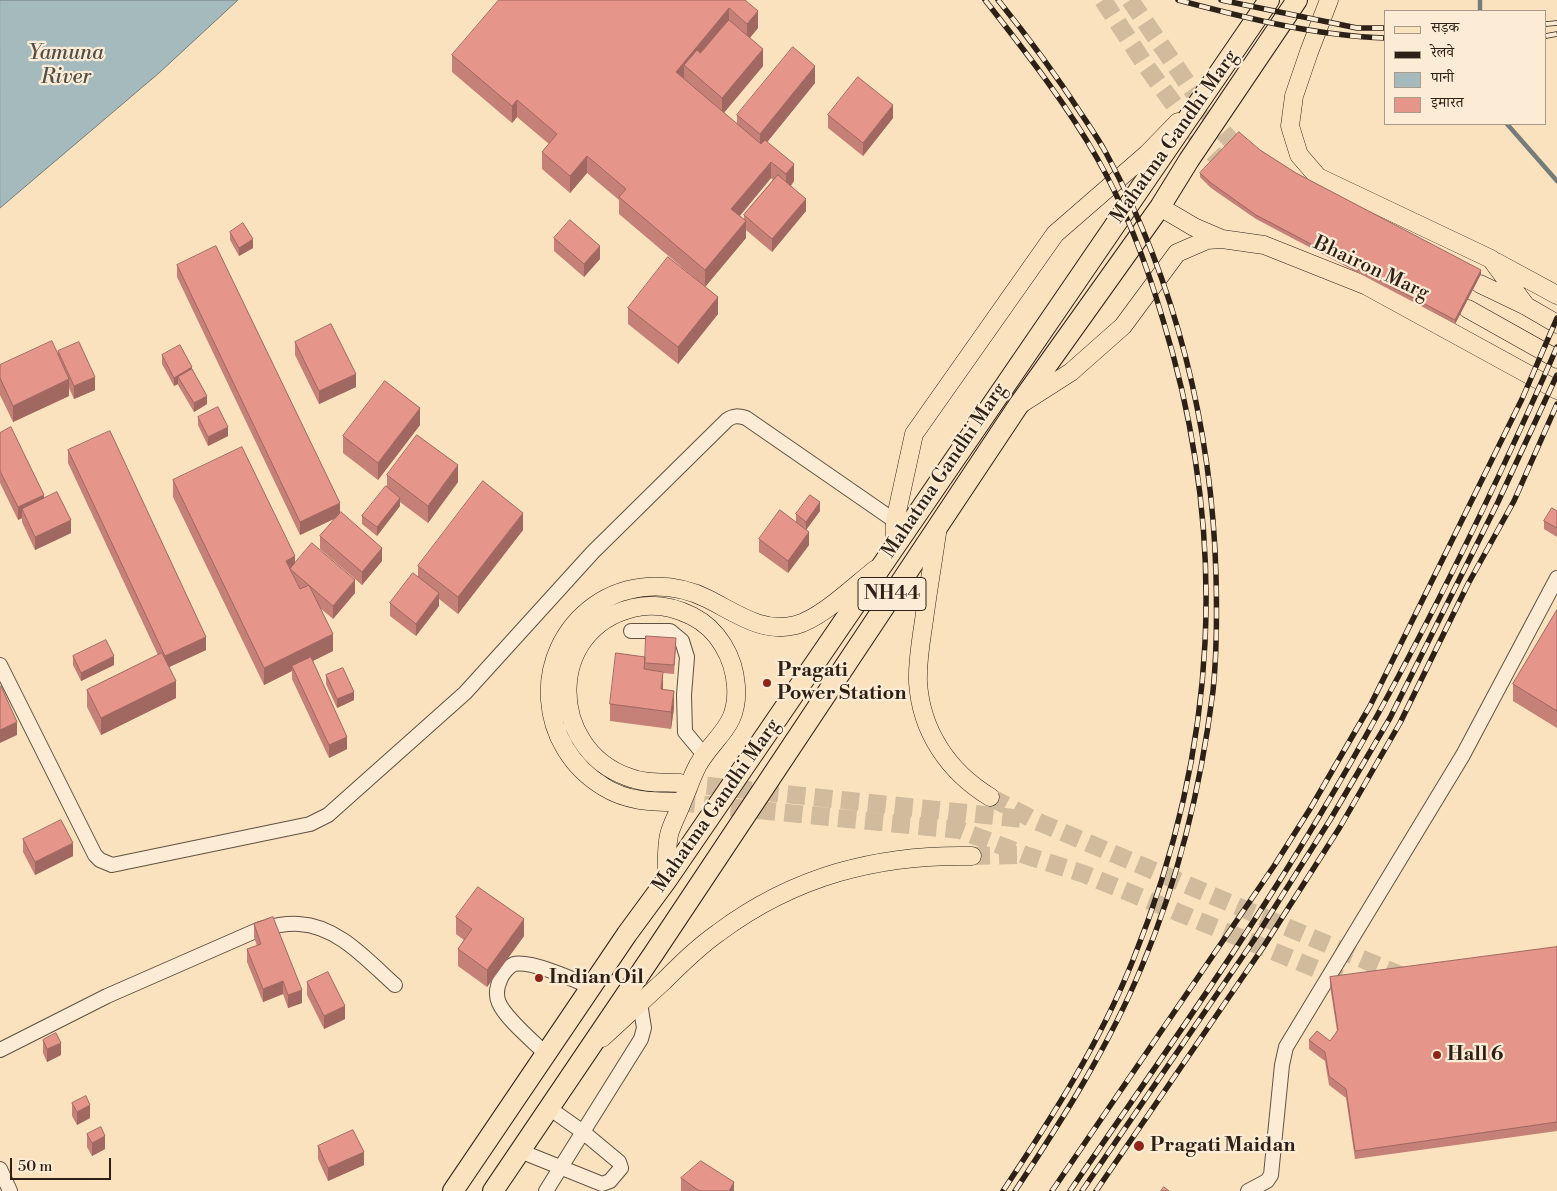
<!DOCTYPE html>
<html>
<head>
<meta charset="utf-8">
<style>
	body { margin:0 }
	#map { position:relative; width:1557px; height:1191px; overflow:hidden; background:#fae2be; font-family:"Libre Bodoni","Noto Serif Devanagari",serif }
	canvas { display:block }
	.legend { position:absolute; left:1384px; top:10px; width:162px; height:115px; box-sizing:border-box; background:#fcecd5; border:1px solid #a99b89; margin:0; padding:6px 9px; list-style:none; font-size:15px; color:#2d2117 }
	.legend li { display:flex; align-items:center; gap:10px; height:25px }
	.legend b { width:25px; border:1px solid #a99b89 }
	.scale { position:absolute; left:10px; top:1158px; width:101px; height:22px; box-sizing:border-box; border:2px solid #2d2117; border-top:0; padding-left:6px; font-size:15px; line-height:18px; white-space:nowrap; color:#2d2117; -webkit-text-stroke:4px #fcecd5; paint-order:stroke }
</style>
</head>
<body>
<div id="map">
<canvas width="1557" height="1191"></canvas>
<ul class="legend">
<li><b style="height:6px;background:#fae2be"></b>सड़क</li>
<li><b style="height:6px;background:#2d2117"></b>रेलवे</li>
<li><b style="height:14px;background:#a5babd"></b>पानी</li>
<li><b style="height:14px;background:#e5958a"></b>इमारत</li>
</ul>
<div class="scale">50 m</div>
</div>
<script>
const ctx = document.querySelector('canvas').getContext('2d');
ctx.lineJoin = 'round';
function paint(path, color) {
  ctx.fillStyle = color;
  ctx.fill(path, 'evenodd');
}
function trace(path, color, width, dash) {
  ctx.strokeStyle = color;
  ctx.lineWidth = width;
  ctx.lineCap = dash ? 'butt' : 'round';
  ctx.setLineDash(dash || []);
  ctx.stroke(path);
}
function drawText(font, color, halo, rows, align = 'center') {
  ctx.font = font + ' "Libre Bodoni",serif';
  ctx.lineWidth = 4.5;
  ctx.setLineDash([]);
  ctx.textBaseline = 'middle';
  ctx.strokeStyle = halo;
  ctx.fillStyle = color;
  for (const [text, x, y, turn = 0] of rows) {
    ctx.save();
    ctx.translate(x, y);
    ctx.rotate((+turn || 0) * Math.PI / 180);
    ctx.textAlign = isNaN(turn) ? turn : align;
    if (halo) ctx.strokeText(text, 0, 0);
    ctx.fillText(text, 0, 0);
    ctx.restore();
  }
}
const water = new Path2D(`
	M0,0H238L159,73L0,208Z`);
const stream = new Path2D(`
	M1480,0V11
	M1507,124L1557,181`);
const majorTunnel = new Path2D(`
	M1103,0L1146,66L1197,136L1231,172
	M1130,0L1214,122L1246,157
	M680,783L1023,819
	M990,797L1034,820L1407,978
	M677,802L960,830L1025,855L1084,874L1346,981
	M972,856L1017,855`);
const minor = new Path2D(`
	M631,631H670L682,641L687,657L684,695L685,732L705,756
	M0,665L95,855L100,860L112,865L310,824L328,815L465,693L593,552L727,420C734,415 738,416 746,418L895,521
	M0,1050L107,996L260,929C273,926 286,923 299,924C338,926 367,960 395,985
	M546,1054C533,1041 506,1019 499,1003C495,994 497,986 501,978C503,973 509,966 514,964C531,960 575,980 591,987
	M520,1151L602,1184L610,1181L621,1168L619,1162L583,1132L549,1108
	M0,1169L10,1191
	M546,1191L641,1039L644,1028L640,1003
	M1248,1191L1267,1181L1271,1175L1282,1065L1286,1047L1463,755L1557,578`);
const major = new Path2D(`
	M1329,0L1309,52L1294,96L1290,126L1299,155L1318,177L1491,259L1526,306
	M1160,207L1194,227L1222,239L1264,245L1367,286L1557,390
	M1496,262L1557,295
	M1480,284L1526,306L1557,324
	M1468,309L1557,359
	M1021,404L1071,372L1123,326L1177,253L1207,240L1221,239
	M938,526C934,555 929,584 925,613C922,636 917,659 918,682C921,732 949,772 990,797
	M895,545V521L914,434L1055,234L1147,154L1178,122
	M677,802C651,802 626,801 604,787C537,747 530,653 594,606C627,582 672,581 708,599C736,613 763,634 796,625C822,618 855,585 876,569
	M666,881C667,866 666,849 669,835C672,823 679,812 683,800C688,789 692,776 698,765C715,735 739,727 736,686C734,657 718,629 692,616C674,607 653,603 633,608C546,629 547,748 628,777C645,784 662,782 680,783
	M602,1038C623,1019 643,1000 664,981C681,964 698,947 718,933C794,876 878,854 972,856`);
const highway = new Path2D(`
	M453,1191L627,934L666,881L1269,0
	M493,1191L654,953L1018,406L1160,207L1189,160L1297,0`);
const rail = new Path2D(`
	M985,0C1024,50 1066,103 1097,158C1126,209 1147,265 1163,320C1230,538 1218,749 1133,960C1100,1043 1052,1117 1003,1191
	M998,0C1028,37 1056,75 1082,115C1090,127 1099,140 1106,153C1176,282 1212,429 1216,575C1217,614 1217,653 1213,691C1201,786 1179,878 1142,966C1109,1046 1063,1119 1015,1191
	M1178,0C1246,18 1316,36 1386,38
	M1221,0L1357,28H1386
	M1546,24L1557,23
	M1546,36L1557,34
	M1052,1191L1274,866L1310,809L1370,706L1522,399L1557,318
	M1070,1191C1155,1067 1243,944 1320,815C1410,665 1487,507 1557,347
	M1082,1191L1254,940L1330,820L1390,718L1498,502L1557,375
	M1096,1191L1264,946L1340,827L1400,723L1468,584L1514,501L1557,404`);
const wall = new Path2D(`
	M745,0L758,28L750,38L763,66L724,113L737,124V115L815,83L767,142L794,181L791,186L806,211L772,252L746,230V238L705,287L718,314L678,364L628,324V308L698,281L619,214V200L587,173L570,193L542,169V152L549,144L517,117L512,123L452,72V55ZM771,178L773,180L744,215V219L740,216Z
	M828,115L893,118L863,156L828,128Z
	M1260,150L1296,173L1481,274L1455,324L1256,219L1211,188L1200,177V173Z
	M230,232L253,248L239,256L230,240Z
	M554,238L600,259L584,277L554,251Z
	M177,265L340,513L382,561L362,585L320,549V536L336,518L300,535L177,277Z
	M295,342L356,387L319,404L295,355Z
	M58,351L95,390L74,399L69,388V396L13,422L0,395V365L58,356Z
	M162,355L192,369L207,404L194,412L178,385V384L174,386L162,364Z
	M198,417L228,436L208,446L198,425Z
	M420,425L378,480L343,453V436Z
	M0,433L44,498L71,533L35,550L22,522V518L18,520L0,483Z
	M68,450L206,650L169,667L176,698L101,735L87,707V690L158,655L68,463Z
	M387,475L458,482L428,523L400,502V506L377,536L362,524V516L387,488Z
	M173,480L295,563L355,593L333,619L320,608L333,651L313,661L347,749L329,758L292,679V671L264,685L173,497Z
	M820,511L806,530L809,545L788,573L759,552V539L796,522V514Z
	M1557,511V537L1544,529V521Z
	M523,530L458,614L439,599V606L416,636L390,616V603L418,577V566Z
	M1557,610V728L1513,701V684Z
	M676,647L674,674L663,673V690L674,708L671,729L610,721V704L645,657Z
	M73,656L114,665L81,681L73,665Z
	M326,675L354,700L337,708L326,684Z
	M23,839L73,856L35,875L23,852Z
	M456,917L524,936L487,987L458,966V949L464,940L456,934Z
	M254,924L302,1003L288,1008L283,994L263,1002L247,962V949L257,946L254,937Z
	M1557,947V1131L1355,1159L1346,1098L1329,1085L1325,1061L1309,1049V1040L1330,1041L1337,1031L1330,986V977Z
	M307,982L345,1019L324,1029L307,995Z
	M43,1040L61,1055L47,1062L43,1053Z
	M72,1103L90,1118L77,1125L72,1116Z
	M87,1134L105,1149L92,1156L87,1147Z
	M318,1146L364,1165L328,1181L318,1159Z
	M681,1178L734,1191H681Z`);
const shadedWall = new Path2D(`
	M729,8V25L690,71L684,65V79L676,72Z
	M758,11V28L747,41V24Z
	M763,49V66L722,115V98Z
	M815,66V83L760,151V134Z
	M517,100V117L512,123V106Z
	M893,105V118L863,156V143Z
	M587,156V173L570,193V176Z
	M771,162V178L731,226V209Z
	M794,164V181L786,191V174Z
	M806,199V211L772,252V239Z
	M746,221V238L705,287V270Z
	M253,239V248L239,256V248Z
	M600,246V259L584,277V264Z
	M1481,270V274L1455,324V320Z
	M718,297V314L678,364V347Z
	M192,367V376L178,377V384L174,386V378Z
	M356,374V387L319,404V391Z
	M95,377V390L74,399V386Z
	M69,379V396L13,422V406Z
	M207,396V404L194,412V403Z
	M420,408V425L378,480V463Z
	M228,427V436L208,446V437Z
	M458,465V482L428,523V506Z
	M44,495V507L22,509V518L18,520V507Z
	M400,498V506L377,536V527Z
	M820,502V511L806,530V522Z
	M340,503V516L300,535V522Z
	M523,513V530L458,614V597Z
	M71,520V533L35,550V537Z
	M809,532V545L788,573V561Z
	M382,548V561L362,585V572Z
	M295,556V573L290,569L286,561Z
	M355,580V593L333,619V606Z
	M439,593V606L416,636V624Z
	M333,634V651L294,670L292,666V671L264,685V668Z
	M206,637V650L165,669V656Z
	M114,656V665L81,681V673Z
	M663,672V689L661,706V689Z
	M176,681V698L101,735V718Z
	M674,691V708L671,729V712Z
	M354,692V700L337,708V699Z
	M17,722V735L0,743V730Z
	M347,737V749L329,758V745Z
	M73,843V856L35,875V862Z
	M524,919V936L487,987V970Z
	M283,981V994L263,1002V989Z
	M302,990V1003L288,1008V995Z
	M345,1006V1019L324,1029V1016Z
	M61,1043V1055L47,1062V1049Z
	M90,1105V1118L77,1125V1112Z
	M105,1136V1149L92,1156V1143Z
	M364,1152V1165L328,1181V1168Z
	M734,1182V1191H729Z`);
const building = new Path2D(`
	M499,0H745L758,11L747,24L729,8L676,72L761,144L765,140L794,164L786,174L771,162L731,209L746,221L705,270L619,197L626,189L587,156L570,176L542,152L557,134L517,100L512,106L452,55Z
	M729,20L763,49L722,98L684,65L697,50L700,53Z
	M793,47L815,66L760,134L737,115Z
	M858,77L893,105L863,143L828,115Z
	M1239,132L1260,150L1296,173L1481,270L1455,320L1256,215L1211,183L1200,173Z
	M778,175L806,199L772,239L744,215Z
	M570,220L600,246L584,264L554,238Z
	M243,223L253,239L239,248L230,232Z
	M216,246L340,503L300,522L177,265Z
	M668,257L718,297L678,347L628,308Z
	M331,324L356,374L319,391L295,342Z
	M52,341L69,379L13,406L0,378V365Z
	M79,342L95,377L74,386L58,351Z
	M180,345L192,367L174,378L162,355Z
	M192,369L207,396L194,403L178,377Z
	M385,381L420,408L378,463L343,436Z
	M218,407L228,427L208,437L198,417Z
	M11,427L44,495L18,507L0,471V433Z
	M110,431L206,637L165,656L68,450Z
	M417,435L458,465L428,506L387,475Z
	M242,447L295,556L286,561L300,589L309,585L333,634L264,668L173,480Z
	M483,481L523,513L458,597L418,566Z
	M386,486L400,498L377,527L362,516Z
	M57,492L71,520L35,537L22,509Z
	M810,495L820,502L806,522L796,514Z
	M1552,508L1557,511V528L1544,521Z
	M780,510L809,532L788,561L759,539Z
	M341,512L382,548L362,572L320,536Z
	M312,543L355,580L333,606L290,569Z
	M413,573L439,593L416,624L390,603Z
	M1557,610V711L1513,684Z
	M646,636L676,638L674,665L645,663Z
	M106,640L114,656L81,673L73,656Z
	M162,653L176,681L101,718L87,690Z
	M616,653L645,657L644,669L663,672L661,689L674,691L671,712L610,704Z
	M311,657L347,737L329,745L292,666Z
	M343,668L354,692L337,699L326,675Z
	M1,686L17,722L0,730V687Z
	M61,820L73,843L35,862L23,839Z
	M478,887L524,919L487,970L458,949L472,929L456,917Z
	M273,917L302,990L288,995L283,981L263,989L247,949L261,944L254,924Z
	M1557,947V1122L1355,1151L1346,1089L1329,1076L1325,1052L1309,1040L1317,1031L1330,1041L1338,1030L1330,977Z
	M328,972L345,1006L324,1016L307,982Z
	M56,1033L61,1043L47,1049L43,1040Z
	M86,1096L90,1105L77,1112L72,1103Z
	M101,1127L105,1136L92,1143L87,1134Z
	M353,1130L364,1152L328,1168L318,1146Z
	M701,1161L734,1182L729,1191H701L698,1190L681,1178Z
	M1164,1187L1169,1191H1161Z`);
const markers = [
	[767,683,5,"#8f2418"],
	[539,978,5,"#8f2418"],
	[1437,1055,5,"#8f2418"],
	[1139,1146,6,"#8f2418"]
];
const shields = [
	[892,594,68]
];
const shieldNames = [
	["NH44",892,594]
];
const streetNames = [
	["Mahatma Gandhi Marg",1175,137,-55],
	["Bhairon Marg",1371,269,25],
	["Mahatma Gandhi Marg",945,471,-56],
	["Mahatma Gandhi Marg",717,806,-55]
];
const poiNames = [
	["Pragati",777,671],
	["Power Station",777,694],
	["Indian Oil",549,978],
	["Hall 6",1447,1055],
	["Pragati Maidan",1150,1146]
];
const waterNames = [
	["Yamuna",66,54],
	["River",66,78]
];
paint(water, '#a5babd');
trace(water, '#757d7b', 1);
trace(stream, '#757d7b', 4.5);
trace(majorTunnel, '#d1bb9d', 18, [18, 9]);
trace(minor, '#605141', 16);
trace(major, '#2d2117', 19);
trace(highway, '#2d2117', 22);
trace(minor, '#fcecd5', 14);
trace(major, '#fae2be', 18);
trace(highway, '#fae2be', 20);
trace(rail, '#2d2117', 5.5);
trace(rail, '#fcecd5', 4, [11]);
paint(wall, '#c58077');
paint(shadedWall, '#a06861');
paint(building, '#e5958a');
trace(building, '#a06861', 1);
for (const [x, y, r, color] of markers) {
  const dot = new Path2D();
  dot.arc(x, y, r, 0, 2 * Math.PI);
  ctx.fillStyle = color;
  ctx.fill(dot);
  trace(dot, '#fcecd5', 2);
}
for (const [x, y, w] of shields) {
  const box = new Path2D();
  box.roundRect(x - w / 2, y - 16.5, w, 33, 4);
  ctx.fillStyle = '#fcecd5';
  ctx.fill(box);
  trace(box, '#2d2117', 1);
}
drawText('bold 19px', '#2d2117', null, shieldNames);
drawText('20px', '#2d2117', '#fcecd5', streetNames);
drawText('bold 20px', '#2d2117', '#fcecd5', poiNames, 'left');
drawText('italic 21px', '#514f49', '#fcecd5', waterNames);
</script>
</body>
</html>
